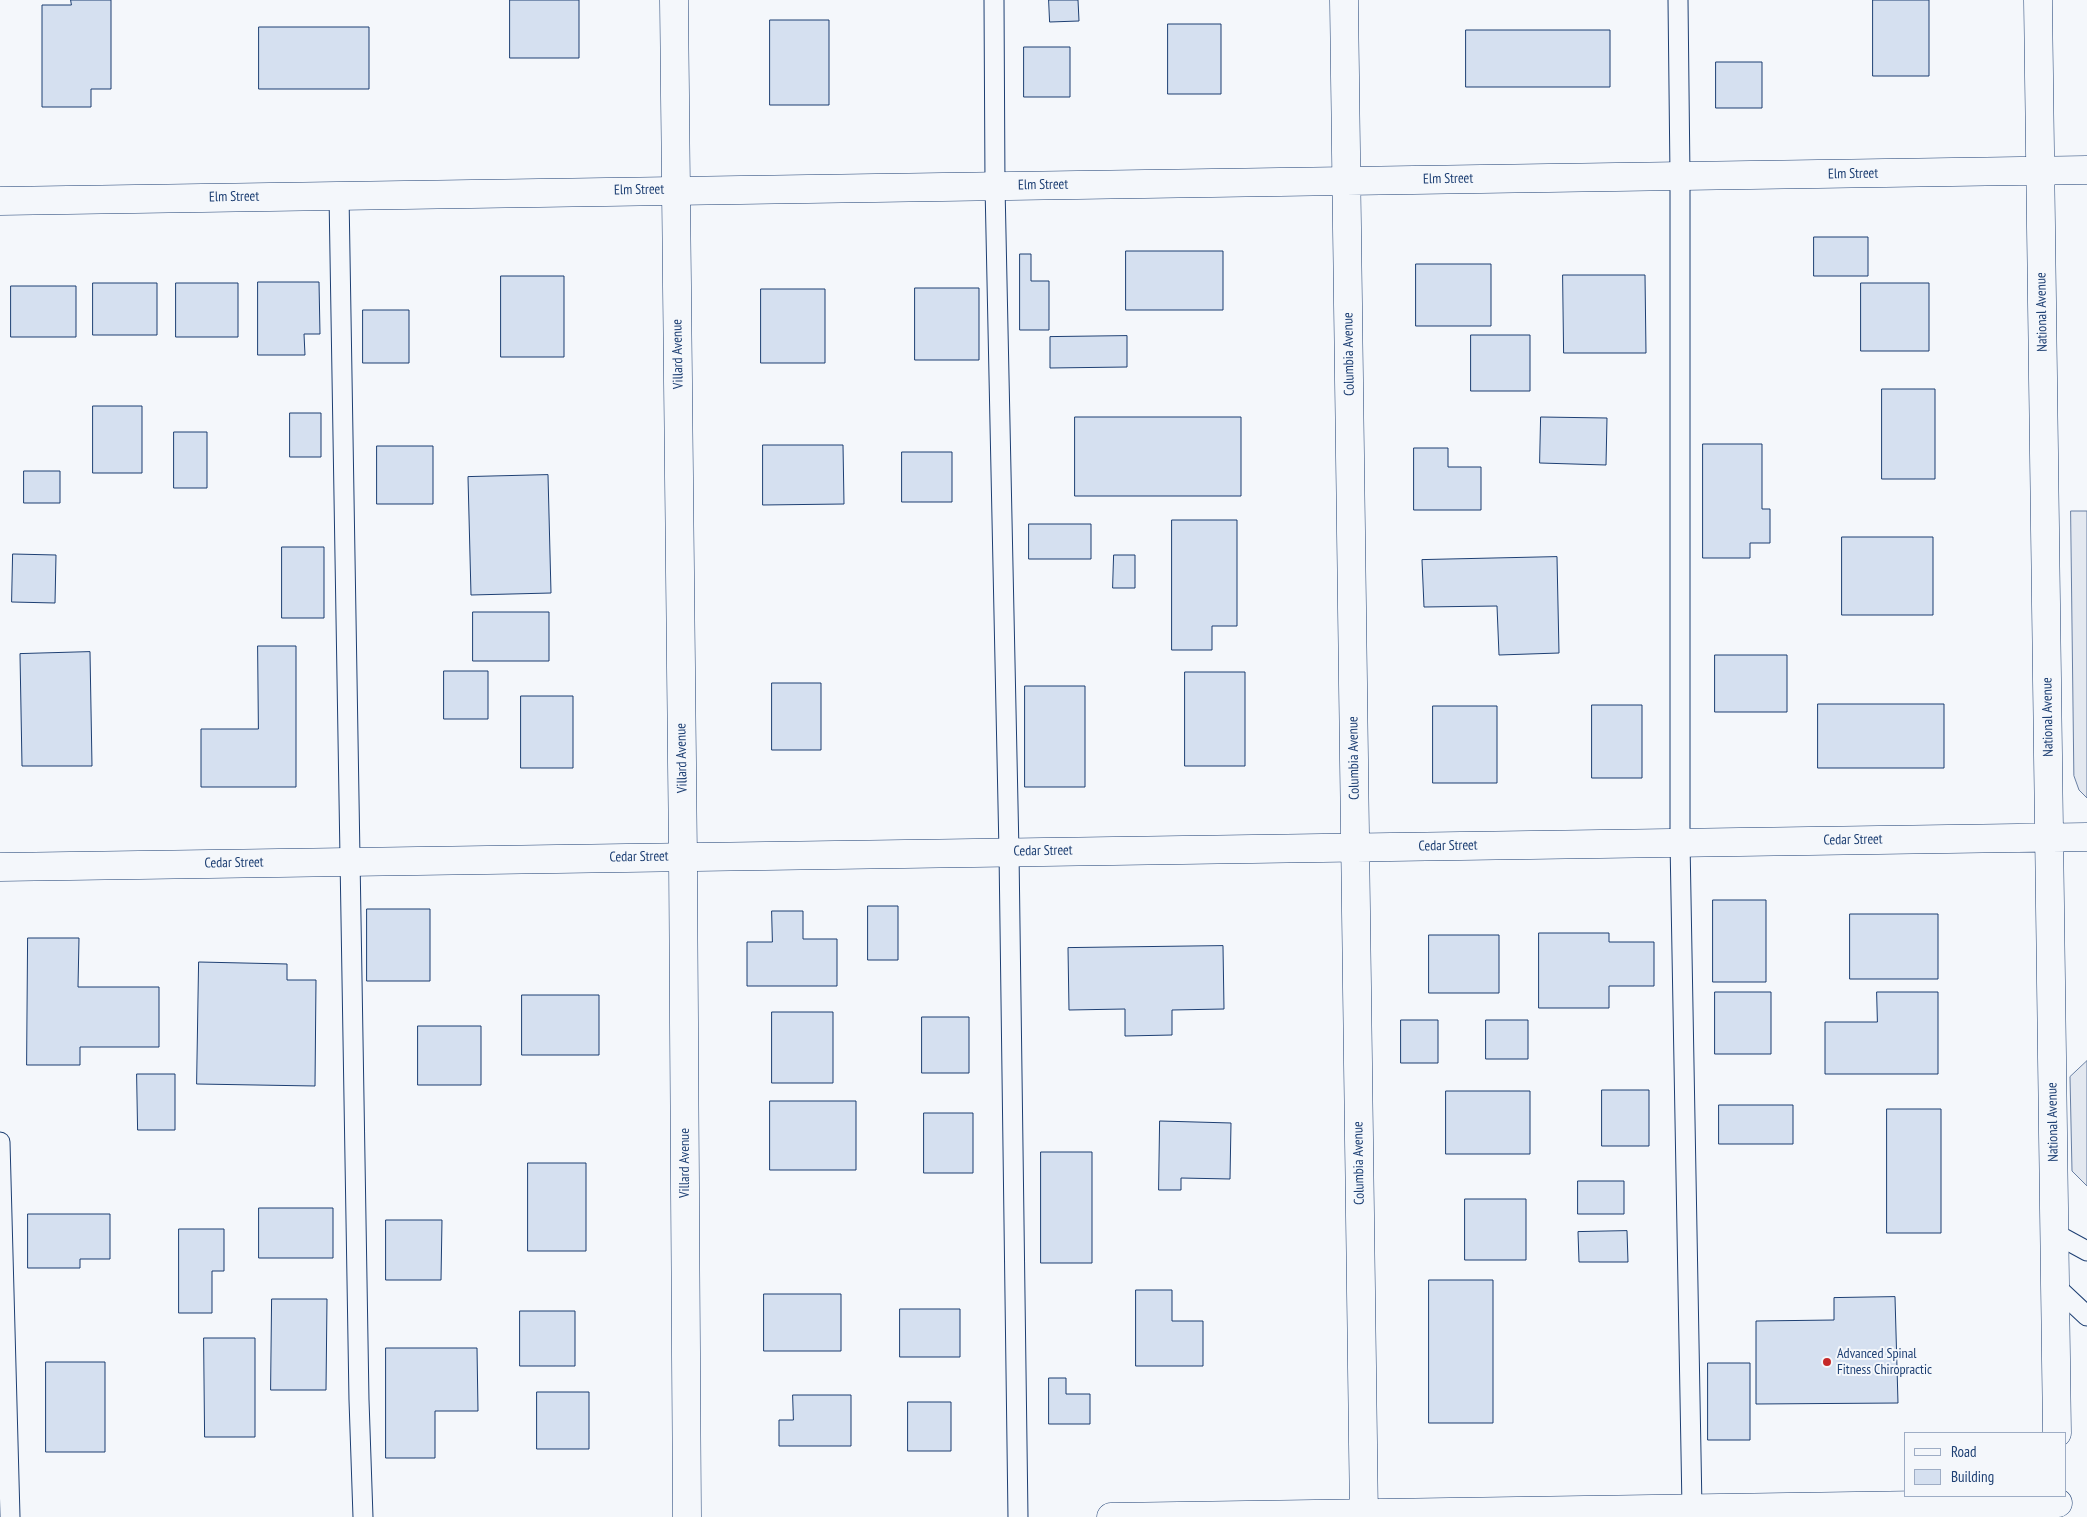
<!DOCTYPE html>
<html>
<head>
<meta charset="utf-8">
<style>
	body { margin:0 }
	#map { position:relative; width:2087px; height:1517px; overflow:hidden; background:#f4f7fb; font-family:"PT Sans Narrow",sans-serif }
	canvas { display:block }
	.legend { position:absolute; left:1904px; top:1432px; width:162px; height:65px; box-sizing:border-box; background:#f4f7fb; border:1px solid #9eadc5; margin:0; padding:6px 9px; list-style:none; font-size:15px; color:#1d3f73 }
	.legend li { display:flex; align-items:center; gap:10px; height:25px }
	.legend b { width:25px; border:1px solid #9eadc5 }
</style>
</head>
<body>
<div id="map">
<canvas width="2087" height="1517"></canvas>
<ul class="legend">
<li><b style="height:6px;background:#f4f7fb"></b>Road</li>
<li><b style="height:14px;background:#d5e0f0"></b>Building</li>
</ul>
</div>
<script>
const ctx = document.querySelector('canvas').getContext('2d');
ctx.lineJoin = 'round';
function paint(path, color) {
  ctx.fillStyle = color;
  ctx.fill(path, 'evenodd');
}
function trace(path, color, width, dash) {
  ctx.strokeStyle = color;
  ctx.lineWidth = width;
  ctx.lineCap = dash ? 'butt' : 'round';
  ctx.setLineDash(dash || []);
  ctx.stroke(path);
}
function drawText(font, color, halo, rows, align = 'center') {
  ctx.font = font + ' "PT Sans Narrow",sans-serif';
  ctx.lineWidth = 4;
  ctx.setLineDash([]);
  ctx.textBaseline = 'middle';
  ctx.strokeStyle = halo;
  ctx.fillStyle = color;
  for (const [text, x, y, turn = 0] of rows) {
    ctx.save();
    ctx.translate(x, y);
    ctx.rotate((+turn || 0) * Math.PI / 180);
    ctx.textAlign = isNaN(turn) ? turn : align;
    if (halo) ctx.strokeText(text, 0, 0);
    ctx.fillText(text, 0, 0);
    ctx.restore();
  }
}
const parking = new Path2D(`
	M2071,511H2087V798L2079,790L2074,776Z
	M2087,1061V1186L2072,1171L2070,1077Z`);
const building = new Path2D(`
	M71,0H111V89H91V107H42V5H71Z
	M510,0H579V58H510Z
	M1049,0H1078L1079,21L1050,22Z
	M1873,0H1929V76H1873Z
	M770,20H829V105H770Z
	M1168,24H1221V94H1168Z
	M259,27H369V89H259Z
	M1466,30H1610V87H1466Z
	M1024,47H1070V97H1024Z
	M1716,62H1762V108H1716Z
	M1814,237H1868V276H1814Z
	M1126,251H1223V310H1126Z
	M1020,254H1031V281H1049V330H1020Z
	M1416,264H1491V326H1416Z
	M1563,275H1645L1646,353H1564Z
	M501,276H564V357H501Z
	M258,282H319L320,334H304L305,355H258Z
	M93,283H157V335H93Z
	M176,283H238V337H176Z
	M1861,283H1929V351H1861Z
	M11,286H76V337H11Z
	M915,288H979V360H915Z
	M761,289H825V363H761Z
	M363,310H409V363H363Z
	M1471,335H1530V391H1471Z
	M1127,336V367L1050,368V337Z
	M1882,389H1935V479H1882Z
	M93,406H142V473H93Z
	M290,413H321V457H290Z
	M1075,417H1241V496H1075Z
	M1541,417L1607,418L1606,465L1540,463Z
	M174,432H207V488H174Z
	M1703,444H1762V509H1770V543H1750V558H1703Z
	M763,445H843L844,504L763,505Z
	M377,446H433V504H377Z
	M1414,448H1448V467H1481V510H1414Z
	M902,452H952V502H902Z
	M24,471H60V503H24Z
	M548,475L551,593L471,595L468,477Z
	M1172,520H1237V626H1212V650H1172Z
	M1029,524H1091V559H1029Z
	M1842,537H1933V615H1842Z
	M282,547H324V618H282Z
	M13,554L56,555L55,603L12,602Z
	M1114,555H1135V588H1113Z
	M1557,557L1559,653L1499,655L1497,606L1424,607L1422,560Z
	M473,612H549V661H473Z
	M258,646H296V787H201V729H258Z
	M90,652L92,766H22L20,654Z
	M1715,655H1787V712H1715Z
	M444,671H488V719H444Z
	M1185,672H1245V766H1185Z
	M772,683H821V750H772Z
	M1025,686H1085V787H1025Z
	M521,696H573V768H521Z
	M1818,704H1944V768H1818Z
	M1592,705H1642V778H1592Z
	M1433,706H1497V783H1433Z
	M1713,900H1766V982H1713Z
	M868,906H898V960H868Z
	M367,909H430V981H367Z
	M772,911H803V939H837V986H747V942H772Z
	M1850,914H1938V979H1850Z
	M1539,933H1609V942H1654V986H1609V1008H1539Z
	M1429,935H1499V993H1429Z
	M28,938H79L78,987H159V1047H80V1065H27Z
	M1223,946L1224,1009L1172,1010V1035L1125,1036V1009L1069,1010L1068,948Z
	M199,962L287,964V980H316L315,1086L197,1084Z
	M1715,992H1771V1054H1715Z
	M1877,992H1938V1074H1825V1022H1877Z
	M522,995H599V1055H522Z
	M772,1012H833V1083H772Z
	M922,1017H969V1073H922Z
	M1401,1020H1438V1063H1401Z
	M1486,1020H1528V1059H1486Z
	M418,1026H481V1085H418Z
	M137,1074H175V1130H138Z
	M1602,1090H1649V1146H1602Z
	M1446,1091H1530V1154H1446Z
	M770,1101H856V1170H770Z
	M1719,1105H1793V1144H1719Z
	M1887,1109H1941V1233H1887Z
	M924,1113H973V1173H924Z
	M1160,1121L1231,1123L1230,1179L1181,1178V1190H1159Z
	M1041,1152H1092V1263H1041Z
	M528,1163H586V1251H528Z
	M1578,1181H1624V1214H1578Z
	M1465,1199H1526V1260H1465Z
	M259,1208H333V1258H259Z
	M28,1214H110V1259H80V1268H28Z
	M386,1220H442L441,1280H386Z
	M179,1229H224V1271H212V1313H179Z
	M1627,1231L1628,1262H1579L1578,1232Z
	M1429,1280H1493V1423H1429Z
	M1136,1290H1172V1321H1203V1366H1136Z
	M764,1294H841V1351H764Z
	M1895,1297L1898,1403L1756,1404V1321L1834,1320V1298Z
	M272,1299H327L326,1390H271Z
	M900,1309H960V1357H900Z
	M520,1311H575V1366H520Z
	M204,1338H255V1437H205Z
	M386,1348H477L478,1411H435V1458H386Z
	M46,1362H105V1452H46Z
	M1708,1363H1750V1440H1708Z
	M1049,1378H1066V1394H1090V1424H1049Z
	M537,1392H589V1449H537Z
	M793,1395H851V1446H779V1420H793Z
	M908,1402H951V1451H908Z`);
const service = new Path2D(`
	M994,0L995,186L1009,852L1018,1517
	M1678,0L1680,176V842L1692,1508
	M339,195L359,1400L363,1517
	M0,1142L10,1517
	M2054,1233L2087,1251
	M2055,1286L2087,1316`);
const minor = new Path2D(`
	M1344,0L1364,1517
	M2038,0L2057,1433
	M0,201L2087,170
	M0,867L2087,837
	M1111,1517L2058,1503`);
const tertiary = new Path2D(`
	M674,0L683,857L687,1517`);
const markers = [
	[1827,1362,5,"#c62828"]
];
const streetNames = [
	["Elm Street",1853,174,-1],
	["Elm Street",1448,179,-1],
	["Elm Street",1043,185,-1],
	["Elm Street",639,190,-1],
	["Elm Street",234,197,-1],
	["National Avenue",2042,312,-91],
	["Villard Avenue",678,354,-91],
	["Columbia Avenue",1349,354,-91],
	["National Avenue",2048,717,-91],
	["Villard Avenue",682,758,-91],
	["Columbia Avenue",1354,758,-91],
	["Cedar Street",1853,840,-1],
	["Cedar Street",1448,846,-1],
	["Cedar Street",1043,851,-1],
	["Cedar Street",639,857,-1],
	["Cedar Street",234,863,-1],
	["National Avenue",2053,1122,-91],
	["Villard Avenue",685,1163,-90],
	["Columbia Avenue",1359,1163,-91]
];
const poiNames = [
	["Advanced Spinal",1837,1354],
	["Fitness Chiropractic",1837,1370]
];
paint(parking, '#e3e8f0');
trace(parking, '#687fa3', 1);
paint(building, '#d5e0f0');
trace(building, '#1d3f73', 1);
trace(service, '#1d3f73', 21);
trace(minor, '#1d3f73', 29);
trace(tertiary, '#1d3f73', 29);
trace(service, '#f4f7fb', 19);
trace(minor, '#f4f7fb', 28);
trace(tertiary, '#f4f7fb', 28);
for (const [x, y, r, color] of markers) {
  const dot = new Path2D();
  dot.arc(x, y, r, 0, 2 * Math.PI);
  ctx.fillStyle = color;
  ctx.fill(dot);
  trace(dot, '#f4f7fb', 2);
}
drawText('14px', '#1d3f73', '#f4f7fb', streetNames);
drawText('14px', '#1d3f73', '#f4f7fb', poiNames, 'left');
</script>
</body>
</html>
